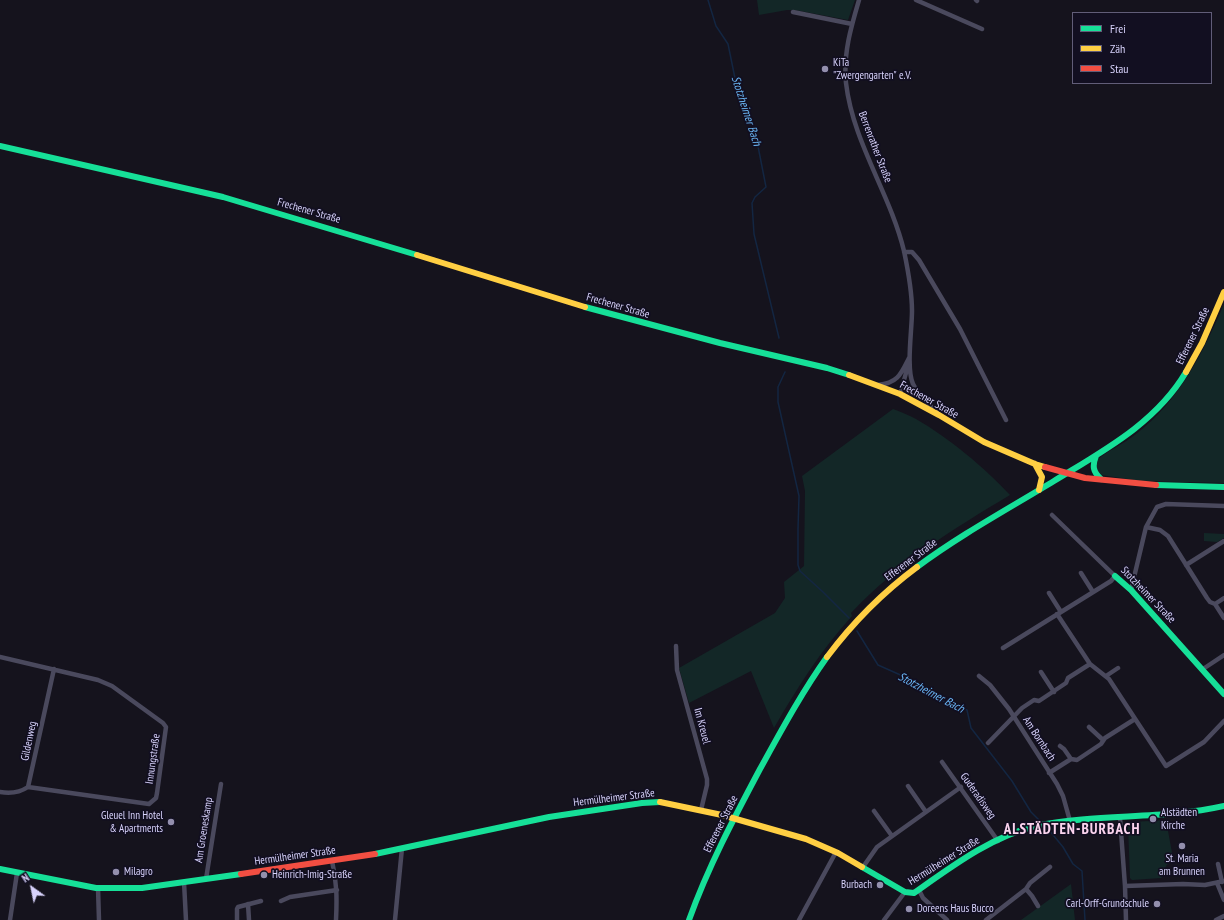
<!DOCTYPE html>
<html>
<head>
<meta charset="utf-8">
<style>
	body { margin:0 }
	#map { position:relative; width:1224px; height:920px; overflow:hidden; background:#15131d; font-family:"PT Sans Narrow",sans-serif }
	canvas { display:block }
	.legend { position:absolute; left:1072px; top:12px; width:140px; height:72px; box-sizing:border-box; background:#120f21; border:1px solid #615d78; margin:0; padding:5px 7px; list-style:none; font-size:12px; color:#d7d2fb }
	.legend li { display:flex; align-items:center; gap:8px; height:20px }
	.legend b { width:20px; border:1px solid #615d78 }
	.north { position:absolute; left:12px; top:868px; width:40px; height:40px; -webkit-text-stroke:3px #120f21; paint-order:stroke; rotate:327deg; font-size:11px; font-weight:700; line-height:16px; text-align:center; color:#d7d2fb }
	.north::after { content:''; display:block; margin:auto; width:14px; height:18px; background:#d7d2fb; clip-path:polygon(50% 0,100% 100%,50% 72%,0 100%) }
</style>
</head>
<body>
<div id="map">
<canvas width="1224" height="920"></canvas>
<ul class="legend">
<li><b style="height:5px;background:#16e098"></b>Frei</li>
<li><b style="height:5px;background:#ffcf43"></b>Zäh</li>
<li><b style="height:5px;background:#f24e42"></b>Stau</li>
</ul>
<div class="north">N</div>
</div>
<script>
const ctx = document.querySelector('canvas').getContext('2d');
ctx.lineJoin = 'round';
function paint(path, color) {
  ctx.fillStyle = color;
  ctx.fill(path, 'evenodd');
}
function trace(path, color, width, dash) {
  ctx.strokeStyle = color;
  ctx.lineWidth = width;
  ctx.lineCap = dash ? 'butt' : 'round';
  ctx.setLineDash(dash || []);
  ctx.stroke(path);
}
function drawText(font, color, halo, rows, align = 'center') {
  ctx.font = font + ' "PT Sans Narrow",sans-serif';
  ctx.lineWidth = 3.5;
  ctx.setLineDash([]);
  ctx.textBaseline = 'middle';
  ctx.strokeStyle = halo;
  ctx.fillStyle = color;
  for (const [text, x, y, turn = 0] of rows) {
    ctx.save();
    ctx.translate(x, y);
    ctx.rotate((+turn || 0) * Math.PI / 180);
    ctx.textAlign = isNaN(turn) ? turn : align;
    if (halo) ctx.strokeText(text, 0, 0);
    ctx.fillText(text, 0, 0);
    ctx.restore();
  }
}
const green = new Path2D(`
	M757,0H855L848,20L795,10H787L759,15Z
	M1224,304V483L1141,481L1101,475L1096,468V461C1108,450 1124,444 1136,434C1179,401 1203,353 1224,304Z
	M893,409C901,412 909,415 916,419C949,438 984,467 1010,495C953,529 897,564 851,613L852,616C821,650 797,688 774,728L751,671L689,703L679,668L775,613L785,598L784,582L804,566L805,491L802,476Z
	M1204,533L1224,534V538L1217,542L1204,541Z
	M1166,820L1173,858L1166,866L1163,876L1161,878L1132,880L1130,878L1128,826L1129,824L1132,822Z
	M1071,884L1075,920H1021Z`);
const stream = new Path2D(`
	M708,0L716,26L728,44L737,88L744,98L755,131L766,187L755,197L752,203L754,234L779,338
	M785,372L778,387V402L799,496L798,529V565L800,571L823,592L849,618
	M857,631L878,665L905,677L930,694L949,704L967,710L971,728L1012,781L1031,812L1039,820
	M1049,830L1063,847L1073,864L1082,871L1085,920`);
const street = new Path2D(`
	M859,0C851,27 843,54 846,83C853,143 890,193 904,251C908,270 912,292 912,311C912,330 906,368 913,384C918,395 930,404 938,414
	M916,0L982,29
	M976,0L977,1
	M793,12L852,24
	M904,252H912L919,260L960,329L1006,420
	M878,385C898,383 901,374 909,358
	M900,394L908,366
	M1146,527L1160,530L1168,536L1207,598L1210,602L1215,604L1224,618
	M1186,565L1224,541
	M1081,573L1093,592
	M1131,590L1146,527L1157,507L1166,504L1224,506
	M1049,593L1061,612
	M1215,604L1224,598
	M676,646L677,670L707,779V785L701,810
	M1003,648L1111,581L1115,576L1052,515
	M0,657L98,680L112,686L163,723L166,727L157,793L156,798L149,804L28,787
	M1090,664L1109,679L1166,766L1204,742L1224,721
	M1203,669L1224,655
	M1041,672L1054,692
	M979,676L990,685L1009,709L1057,784L1063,796L1070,821
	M1106,676L1118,668
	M1089,727L1103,740
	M988,743L1022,708L1034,700L1039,701L1066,683L1068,678L1090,664L1057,614
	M1060,746L1064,749L1071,759
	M942,762L998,841
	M1049,773L1071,759L1077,760L1101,744L1105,738L1135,719
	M908,786L926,812
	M0,792C11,794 19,793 28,787L54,669
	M874,811L892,836
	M1120,818L1125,886L1126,920
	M332,861C337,882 337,899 336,920
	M1218,864L1222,882
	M863,867L877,847L961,787
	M206,879L221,784
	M184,882L186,920
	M1217,883L1224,900
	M1125,886L1183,884L1205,885L1224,881
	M98,888L99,920
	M1026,889L1032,896L1038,906
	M919,890L923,898L947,920
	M281,901L290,897L337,890
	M248,904L249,920
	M10,920L17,873
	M237,920V909L238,907L261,901
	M395,920L402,848
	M799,920L836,852
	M884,920L905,892
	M986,920L1026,889L1030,883L1050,867
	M1216,920L1224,916`);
const fast = new Path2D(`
	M0,146L223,197L417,255
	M585,307L720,343L827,368L849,375
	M1096,456C1092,466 1093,472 1101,479
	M1156,485L1224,487
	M917,567C960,535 1008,509 1054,481C1103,451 1156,423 1186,372
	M1115,576L1131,590L1224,694
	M375,854L549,817L642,803L660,802
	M862,867L905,892L914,893C951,867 992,836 1036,826C1098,813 1162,820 1224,806
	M0,869L96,888H142L241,874
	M689,920C708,867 734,818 760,769C781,731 802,692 827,657`);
const slow = new Path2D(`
	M417,255L585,307
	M1186,372L1202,343L1224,292
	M849,375L900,394L939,415L984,442L1035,464L1045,467
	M1035,464L1042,477L1039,490
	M827,657C854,621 882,593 917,567
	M660,802L722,815L806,839L838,853L862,867`);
const jam = new Path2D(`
	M1045,467L1085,478L1156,485
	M241,874L375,854`);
const markers = [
	[825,69,4,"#938fad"],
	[1153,819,4,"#938fad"],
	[171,822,4,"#938fad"],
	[1182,846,4,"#938fad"],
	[116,872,4,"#938fad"],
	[264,875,4,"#938fad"],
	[880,885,4,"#938fad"],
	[1157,904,4,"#938fad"],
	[909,909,4,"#938fad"]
];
const poiNames = [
	["KiTa",833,63],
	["\"Zwergengarten\" e.V.",833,76],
	["Alstädten",1161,813],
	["Kirche",1161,826],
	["Gleuel Inn Hotel",163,816,"right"],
	["& Apartments",163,829,"right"],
	["St. Maria",1182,859,"center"],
	["am Brunnen",1182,872,"center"],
	["Milagro",124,872],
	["Heinrich-Imig-Straße",272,875],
	["Burbach",872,885,"right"],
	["Carl-Orff-Grundschule",1149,904,"right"],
	["Doreens Haus Bucco",917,909]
];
const streetNames = [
	["Berrenrather Straße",875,147,69],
	["Frechener Straße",309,211,16],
	["Frechener Straße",618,306,16],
	["Efferener Straße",1193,336,-64],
	["Frechener Straße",929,400,29],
	["Efferener Straße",911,560,-37],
	["Stotzheimer Straße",1148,595,46],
	["Im Kreuel",702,726,75],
	["Am Bornbach",1039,739,57],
	["Gildenweg",29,741,-78],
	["Innungstraße",153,759,-82],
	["Guderadisweg",978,796,55],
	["Hermülheimer Straße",614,798,-7],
	["Efferener Straße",721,824,-63],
	["Am Groeneskamp",204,830,-81],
	["Hermülheimer Straße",295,856,-8],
	["Hermülheimer Straße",944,861,-32]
];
const waterNames = [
	["Stotzheimer Bach",746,111,72],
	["Stotzheimer Bach",931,693,28]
];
const districtNames = [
	["ALSTÄDTEN-BURBACH",1072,830]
];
paint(green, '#132727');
trace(stream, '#132642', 1.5);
trace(street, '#4a495d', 4.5);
trace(fast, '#16e098', 6);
trace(slow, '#ffcf43', 6);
trace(jam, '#f24e42', 6);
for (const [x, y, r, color] of markers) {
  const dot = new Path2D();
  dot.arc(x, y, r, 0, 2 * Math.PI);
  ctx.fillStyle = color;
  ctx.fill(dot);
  trace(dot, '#120f21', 1.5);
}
drawText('11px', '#d7d2fb', '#120f21', poiNames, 'left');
drawText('11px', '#d7d2fb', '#120f21', streetNames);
drawText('italic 12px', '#69b4f2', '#120f21', waterNames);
ctx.letterSpacing = '1px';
drawText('bold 15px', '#fbd4ee', '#120f21', districtNames);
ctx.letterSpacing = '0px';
</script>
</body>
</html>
